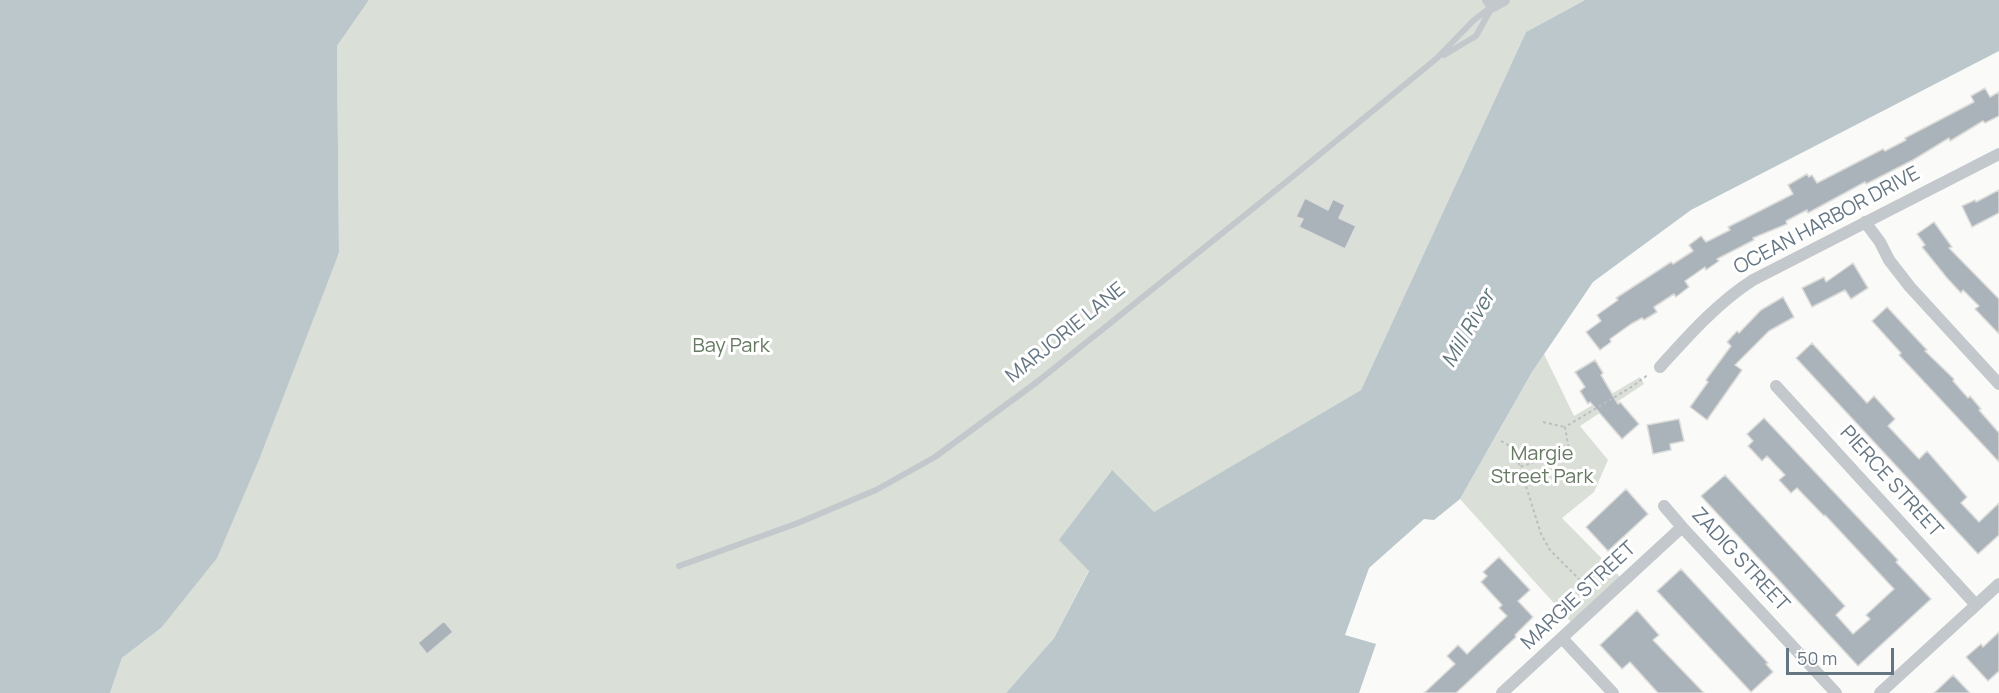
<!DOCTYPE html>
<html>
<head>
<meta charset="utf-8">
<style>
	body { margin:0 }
	#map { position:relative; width:1999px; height:693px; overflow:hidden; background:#fafaf8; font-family:Manrope,sans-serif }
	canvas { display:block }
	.scale { position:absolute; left:1786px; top:648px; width:108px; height:27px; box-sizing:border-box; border:3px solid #657683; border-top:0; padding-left:8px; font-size:18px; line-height:21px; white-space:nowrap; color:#657683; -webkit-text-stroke:4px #fff; paint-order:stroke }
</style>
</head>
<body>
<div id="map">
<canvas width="1999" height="693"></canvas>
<div class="scale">50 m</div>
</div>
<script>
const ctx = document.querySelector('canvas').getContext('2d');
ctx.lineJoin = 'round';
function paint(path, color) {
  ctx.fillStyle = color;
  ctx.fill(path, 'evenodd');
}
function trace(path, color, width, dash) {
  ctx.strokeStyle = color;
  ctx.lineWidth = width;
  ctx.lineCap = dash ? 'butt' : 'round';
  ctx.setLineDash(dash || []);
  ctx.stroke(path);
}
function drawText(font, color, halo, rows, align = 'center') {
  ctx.font = font + ' Manrope,sans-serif';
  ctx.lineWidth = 6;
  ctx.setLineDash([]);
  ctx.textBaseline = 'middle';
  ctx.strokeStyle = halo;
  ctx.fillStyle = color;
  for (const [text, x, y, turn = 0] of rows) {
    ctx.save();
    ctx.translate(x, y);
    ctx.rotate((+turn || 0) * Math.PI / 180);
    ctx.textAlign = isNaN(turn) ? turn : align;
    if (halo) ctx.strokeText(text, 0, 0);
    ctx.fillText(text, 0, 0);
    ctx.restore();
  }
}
const green = new Path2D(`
	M369,0H1585L1526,32L1361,390L1154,513L1111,471L1060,540L1089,570L1054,638L1006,693H110L122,658L161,628L339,254L337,46Z
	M1544,354L1574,416L1640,377L1644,384L1580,426L1608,460L1594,492L1562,518L1620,577L1571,622L1460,499L1532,372Z`);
const water = new Path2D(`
	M0,0H369L337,46L339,253L258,462L217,558L161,628L122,658L110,693H0Z
	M1585,0H1999V51L1691,210L1593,282L1532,372L1460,499L1434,520L1424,519L1369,568L1345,635L1376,644L1359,693H1006L1054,638L1089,571L1059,540L1112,470L1154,512L1361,390L1526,32Z`);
const building = new Path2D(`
	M1985,88L1990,97L1999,92V116L1985,123L1983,121L1950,141L1949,138L1913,160L1866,184L1865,182L1808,213L1807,210L1786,221L1787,224L1753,238L1754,240L1717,259L1719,261L1706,270L1705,267L1685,281L1689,287L1676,297L1674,294L1654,307L1657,312L1644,320L1642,318L1631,324L1610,339L1611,342L1600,350L1586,332L1601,321L1597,315L1618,300L1616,298L1671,262L1673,264L1693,251L1689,245L1701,236L1706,242L1730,230L1728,227L1793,194L1788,185L1807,174L1809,177L1812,175L1817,183L1883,149L1885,151L1906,140L1905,138L1974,102L1971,96Z
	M1999,190V213L1972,227L1962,206L1975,200L1976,202Z
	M1305,198L1328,210L1333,199L1345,205L1339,218L1356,226L1345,249L1299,227L1303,219L1296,217Z
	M1934,222L1952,247L1949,248L1999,299V334L1975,309L1979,306L1963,290L1961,293L1947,278L1922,247L1925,245L1917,234Z
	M1853,263L1868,288L1851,299L1845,290L1812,307L1802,288L1824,277L1826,282Z
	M1783,297L1794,317L1769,331L1735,365L1742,370L1707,420L1690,407L1708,382L1706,380L1731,346L1727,342L1737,331L1739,333L1761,310Z
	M1887,307L1927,350L1925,351L1954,379L1953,381L1968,398L1970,396L1981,409L1979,410L1999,433V462L1899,355L1901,353L1872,321Z
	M1812,343L1867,403L1874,396L1895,419L1888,426L1919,459L1927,451L1967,497L1961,503L1979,522L1999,503V535L1978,554L1796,358Z
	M1595,360L1603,373L1601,375L1618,404L1620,402L1639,424L1622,439L1590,402L1588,404L1580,391L1585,387L1575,372Z
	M1764,418L1898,560L1896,562L1931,599L1858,666L1701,496L1725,475L1845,606L1836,615L1853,634L1870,619L1866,615L1894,589L1825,515L1824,516L1797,488L1791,493L1779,480L1785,475L1767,456L1762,461L1748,446L1753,441L1747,434Z
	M1679,419L1684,441L1670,444L1671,450L1653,454L1647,425Z
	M1626,489L1648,514L1608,551L1586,527Z
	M1499,557L1530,590L1518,601L1533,617L1515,635L1516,637L1456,693H1424L1455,664L1447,656L1458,645L1467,654L1507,616L1499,608L1502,605L1481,582L1487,576L1483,572Z
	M1681,569L1768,663L1766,664L1773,672L1751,692L1657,591Z
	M1637,610L1659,635L1653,640L1704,693H1658L1630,662L1622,669L1600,645Z
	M444,621L453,632L427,654L418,643Z
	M1999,632V671L1988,681L1966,657L1981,644L1983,647Z
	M1953,675L1970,693H1934Z`);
const path = new Path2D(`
	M1543,422L1565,427
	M1501,441L1515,449L1520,467
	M1593,593L1550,550L1541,534L1520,467L1569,450L1565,427L1633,386L1649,374`);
const lane = new Path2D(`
	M1444,55L1476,36L1491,9
	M679,566L798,523L876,490L935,457L1037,382L1291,178L1436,59L1473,21L1492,6`);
const street = new Path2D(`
	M1488,0L1493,6L1504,0
	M1865,222L1880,242L1889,260L1910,287L1999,384
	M1660,367C1688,336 1717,303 1753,280L1999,154
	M1776,386L1976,605
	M1664,506L1682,527L1836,693
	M1562,638L1613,693
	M1502,693L1682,527
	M1880,693L1999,584`);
const streetNames = [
	["OCEAN HARBOR DRIVE",1827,221,-28],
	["MARJORIE LANE",1066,333,-39],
	["PIERCE STREET",1891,482,48],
	["ZADIG STREET",1740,560,47],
	["MARGIE STREET",1579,596,-43]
];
const parkNames = [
	["Bay Park",731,346],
	["Margie",1542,454],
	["Street Park",1542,477]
];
const waterNames = [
	["Mill River",1469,329,-60]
];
paint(green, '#dadfd7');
paint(water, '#bbc7cb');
paint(building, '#aab3b9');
trace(building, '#dcdcda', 1.5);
trace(path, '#bbbfc2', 2, [3, 3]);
trace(lane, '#c3c8cc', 6);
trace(street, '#c3c8cc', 12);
drawText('20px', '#657683', '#fff', streetNames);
drawText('20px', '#687a64', '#fff', parkNames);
drawText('italic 21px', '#60757c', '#fff', waterNames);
</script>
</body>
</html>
